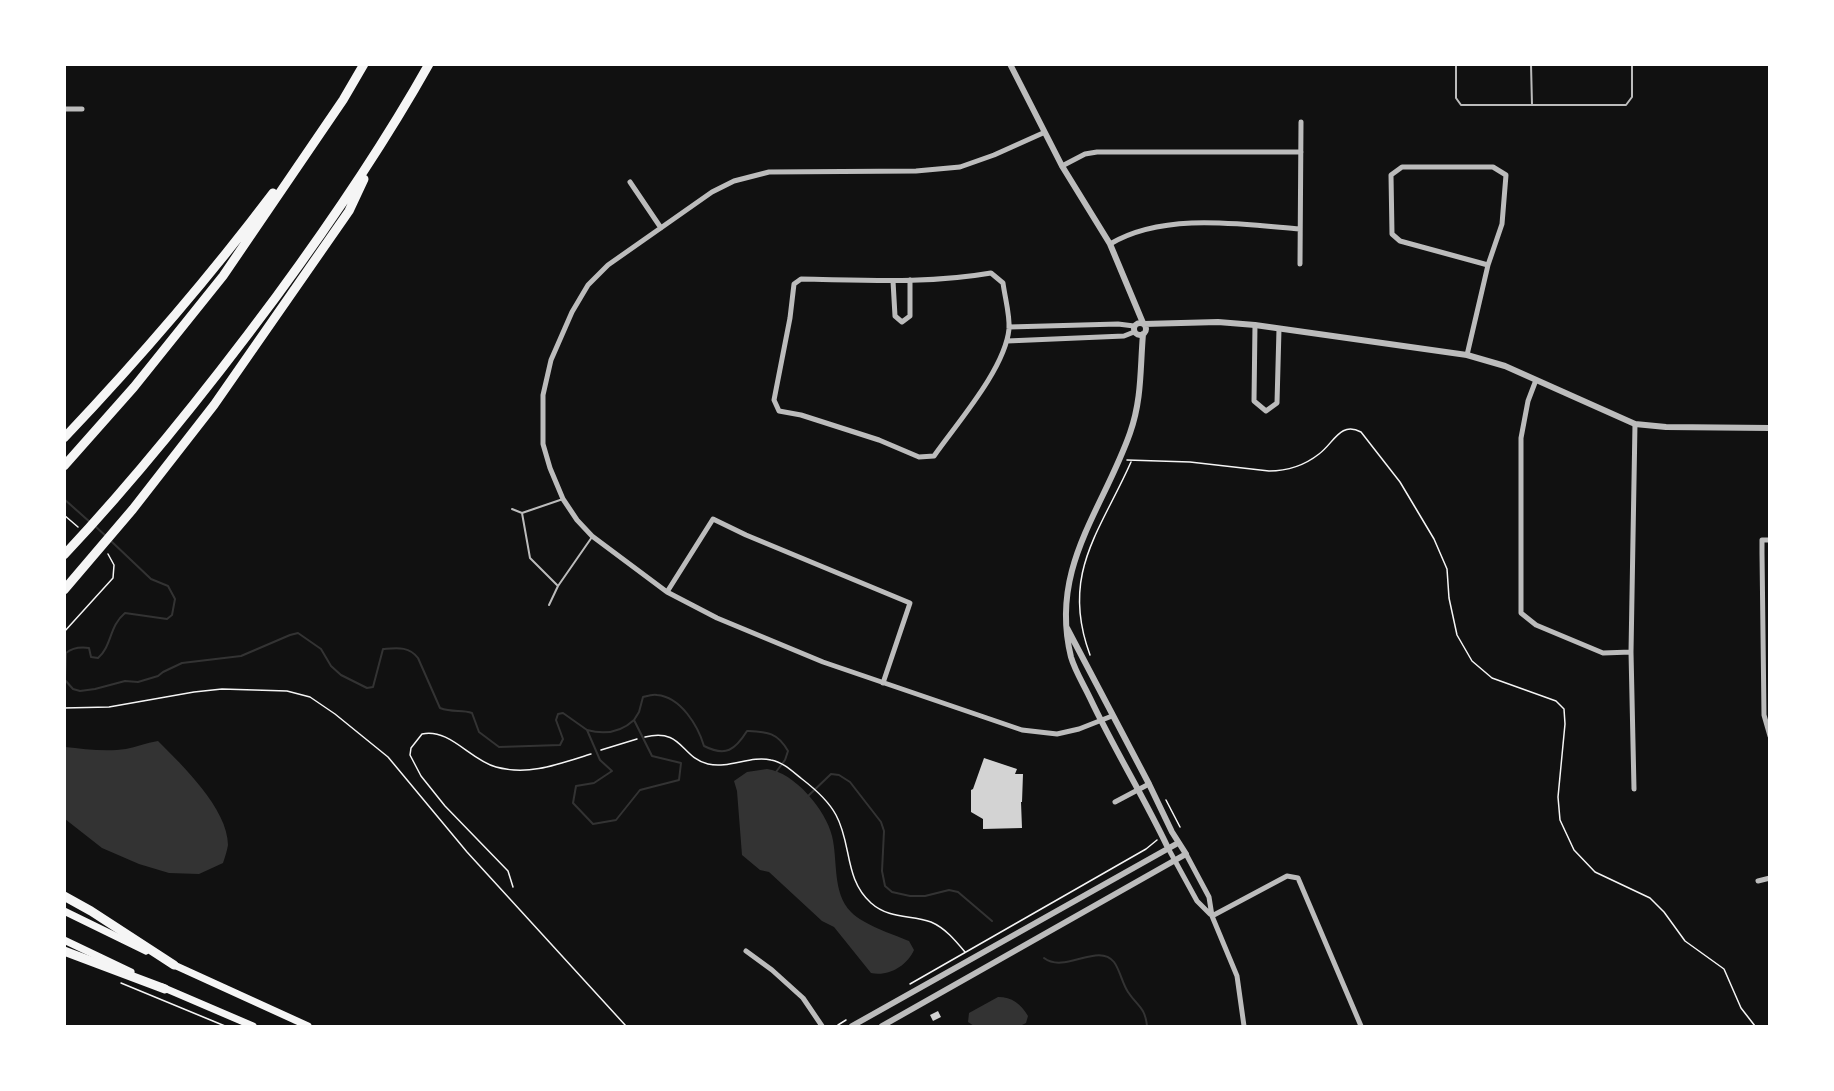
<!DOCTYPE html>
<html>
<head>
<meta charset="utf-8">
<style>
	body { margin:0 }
	#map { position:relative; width:1834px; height:1091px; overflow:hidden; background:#111; font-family:Commissioner,sans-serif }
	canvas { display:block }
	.frame { position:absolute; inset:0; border:66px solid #fff; pointer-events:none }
</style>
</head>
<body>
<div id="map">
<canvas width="1834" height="1091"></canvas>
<div class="frame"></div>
</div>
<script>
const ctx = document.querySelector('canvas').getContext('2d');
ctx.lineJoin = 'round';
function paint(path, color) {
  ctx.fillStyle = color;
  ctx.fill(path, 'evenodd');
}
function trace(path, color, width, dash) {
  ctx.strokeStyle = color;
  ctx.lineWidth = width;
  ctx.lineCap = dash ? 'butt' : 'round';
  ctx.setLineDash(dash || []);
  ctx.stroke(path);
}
const water = new Path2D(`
	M158,741C182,765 228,809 228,845C227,851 225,857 223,863L199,874L169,873L139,864L102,848L65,819V747C84,749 106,752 126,749C136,747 146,743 158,741Z
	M767,769C794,772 826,810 832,836C838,860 832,893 851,912C864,925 892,934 909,941L914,950C907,966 888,977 871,973L834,927L822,921L769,872L760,870L742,855L737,791L734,781L747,772Z
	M998,997C1012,997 1021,1004 1028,1016L1026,1023L1022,1025L974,1026L968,1022L969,1013Z`);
const stream = new Path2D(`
	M64,499L91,523
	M96,527L107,537
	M111,541L151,579L168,586L175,599L172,615L167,619L125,613C109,626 112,646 98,658L91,657L89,648C81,647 72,648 66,653L65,680L73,689L80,691L95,689L125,681L138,682L158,676L163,672L182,663L241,656L290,635L298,633L321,649L331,666L341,675L367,688L373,687L383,649C397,648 409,646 418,658L440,708C453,713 462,709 472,713L479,732L499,747L560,745L563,739L556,720L558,714L563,713L587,730L600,760L612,771L594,783L576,786L573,803L593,824L616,820L640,790L679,780L681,763L652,756L634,720L639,712L643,697C647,696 653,694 657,695C681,697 698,726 704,746C726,757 735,750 747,731C767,732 777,732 788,751L785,760L776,772
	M587,730C605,735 620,733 634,720
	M806,798L831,774L839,775L850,782L881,822L884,831L882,871L885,886L892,892L910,896H925L949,890L958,892L992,921
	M1044,958C1065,974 1098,942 1114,962C1120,970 1122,983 1128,992C1138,1007 1145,1007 1147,1026`);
const building = new Path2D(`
	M984,758L1017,769L1015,774H1023L1022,802H1021L1022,828L983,829V819L971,812V790L973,789Z
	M938,1011L941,1017L933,1021L930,1015Z`);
const path = new Path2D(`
	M1127,460L1190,462L1269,471C1287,471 1305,465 1319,454C1334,443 1340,421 1361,432L1400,482L1434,539L1447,569L1449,598L1457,635L1472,661L1492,678L1556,701L1564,709L1565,724L1558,797L1560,820L1574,850L1595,872L1650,898L1664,912L1685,941L1724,969L1741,1008L1755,1026
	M64,515L78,527
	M64,632L113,578L114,565L108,554
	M1090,655C1060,574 1100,532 1131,462
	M64,708L109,707L194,692L222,689L287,691L310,697L335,714L388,757L467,852L626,1026
	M645,737C683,728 680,757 708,764C729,769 751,755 771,760C783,762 793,772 802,779C815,789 828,800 836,815C852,844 844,879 871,903C889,919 910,915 931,922C945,928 955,940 965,952
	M601,750L637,739
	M1166,800L1180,827
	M513,887L508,871L445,806L421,776L410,755L411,748L422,734C450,728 470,760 496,767C529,776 559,764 591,754
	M121,983L225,1026
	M910,984L1146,849L1157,840
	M838,1025L846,1020`);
const service = new Path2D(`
	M1456,64V98L1461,105H1626L1632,97V64
	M1531,64L1532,105
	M512,509L522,513L563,499
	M522,513L530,558L558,586
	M549,605L558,586L592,537`);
const minor = new Path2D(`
	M64,109H82
	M1043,133L994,155L960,167L916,171L769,172L734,181L712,192L608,265L588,285L572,312L551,360L543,395V444L550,468L563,499L577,520L592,536L667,592L717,618L823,662L1022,730L1057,734L1079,729L1112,716
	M1062,166L1085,154L1097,152H1301
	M630,182L661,228
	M1110,244C1163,212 1241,224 1300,229
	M1300,264L1301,122
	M991,273L1003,283C1005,298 1010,315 1009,329C1005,369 957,423 934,456L919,457L879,440L801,415L779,411L774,400L790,318L794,284L801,279C864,280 928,284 991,273Z
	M893,281L895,316L902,322L910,316V280
	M1255,325L1254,401L1266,411L1277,403L1279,329
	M1009,327L1118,324L1134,326
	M1007,341L1124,336L1134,332
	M1467,355L1488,265L1502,224L1506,175L1493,167H1402L1391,175L1392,234L1400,241L1488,265
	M1536,380L1528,401L1521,438V613L1536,625L1603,653L1631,652
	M1770,540H1762V553L1764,715L1770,736
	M667,592L713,519L746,535L910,603L883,683
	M1634,789L1631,652L1635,424
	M1115,802L1149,784
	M1168,848L1197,901L1210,914
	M1186,854L1209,897L1212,916L1237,976L1244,1026
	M1758,881L1770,878
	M1212,916L1287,876L1298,878L1361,1026
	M746,951L772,970L803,998L822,1026`);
const tertiary = new Path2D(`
	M1010,64L1062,166L1110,244L1143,323
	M1134 329a6 6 0 1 1 12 0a6 6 0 1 1-12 0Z
	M1144,324L1218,322L1255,325L1467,355L1505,366L1635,424L1666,427L1770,428
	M1143,334C1140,369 1142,399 1130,433C1103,510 1049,568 1071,657C1075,671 1084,685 1090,698C1114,749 1144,797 1168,848
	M852,1026L1178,843
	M882,1026L1186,854L1172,832L1149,784L1067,628`);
const secondary = new Path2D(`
	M64,911L146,951
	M64,940L131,972
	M172,964L308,1026
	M162,987L253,1026`);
const motorway = new Path2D(`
	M64,438C138,360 208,279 273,193
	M64,466L134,387L223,276L343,100L364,64
	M64,555C140,474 210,386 276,297C331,222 383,146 429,64
	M64,590L133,509L214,405L349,211L364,179
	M64,896L91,911L174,965
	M64,951L165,989`);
paint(water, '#333');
trace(stream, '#333', 2);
paint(building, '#d3d3d3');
trace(path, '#f5f5f5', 1.5);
trace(service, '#bcbcbc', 2);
trace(minor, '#bcbcbc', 5);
trace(tertiary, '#bcbcbc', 6);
trace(secondary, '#f5f5f5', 7);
trace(motorway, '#f5f5f5', 9);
</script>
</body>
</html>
